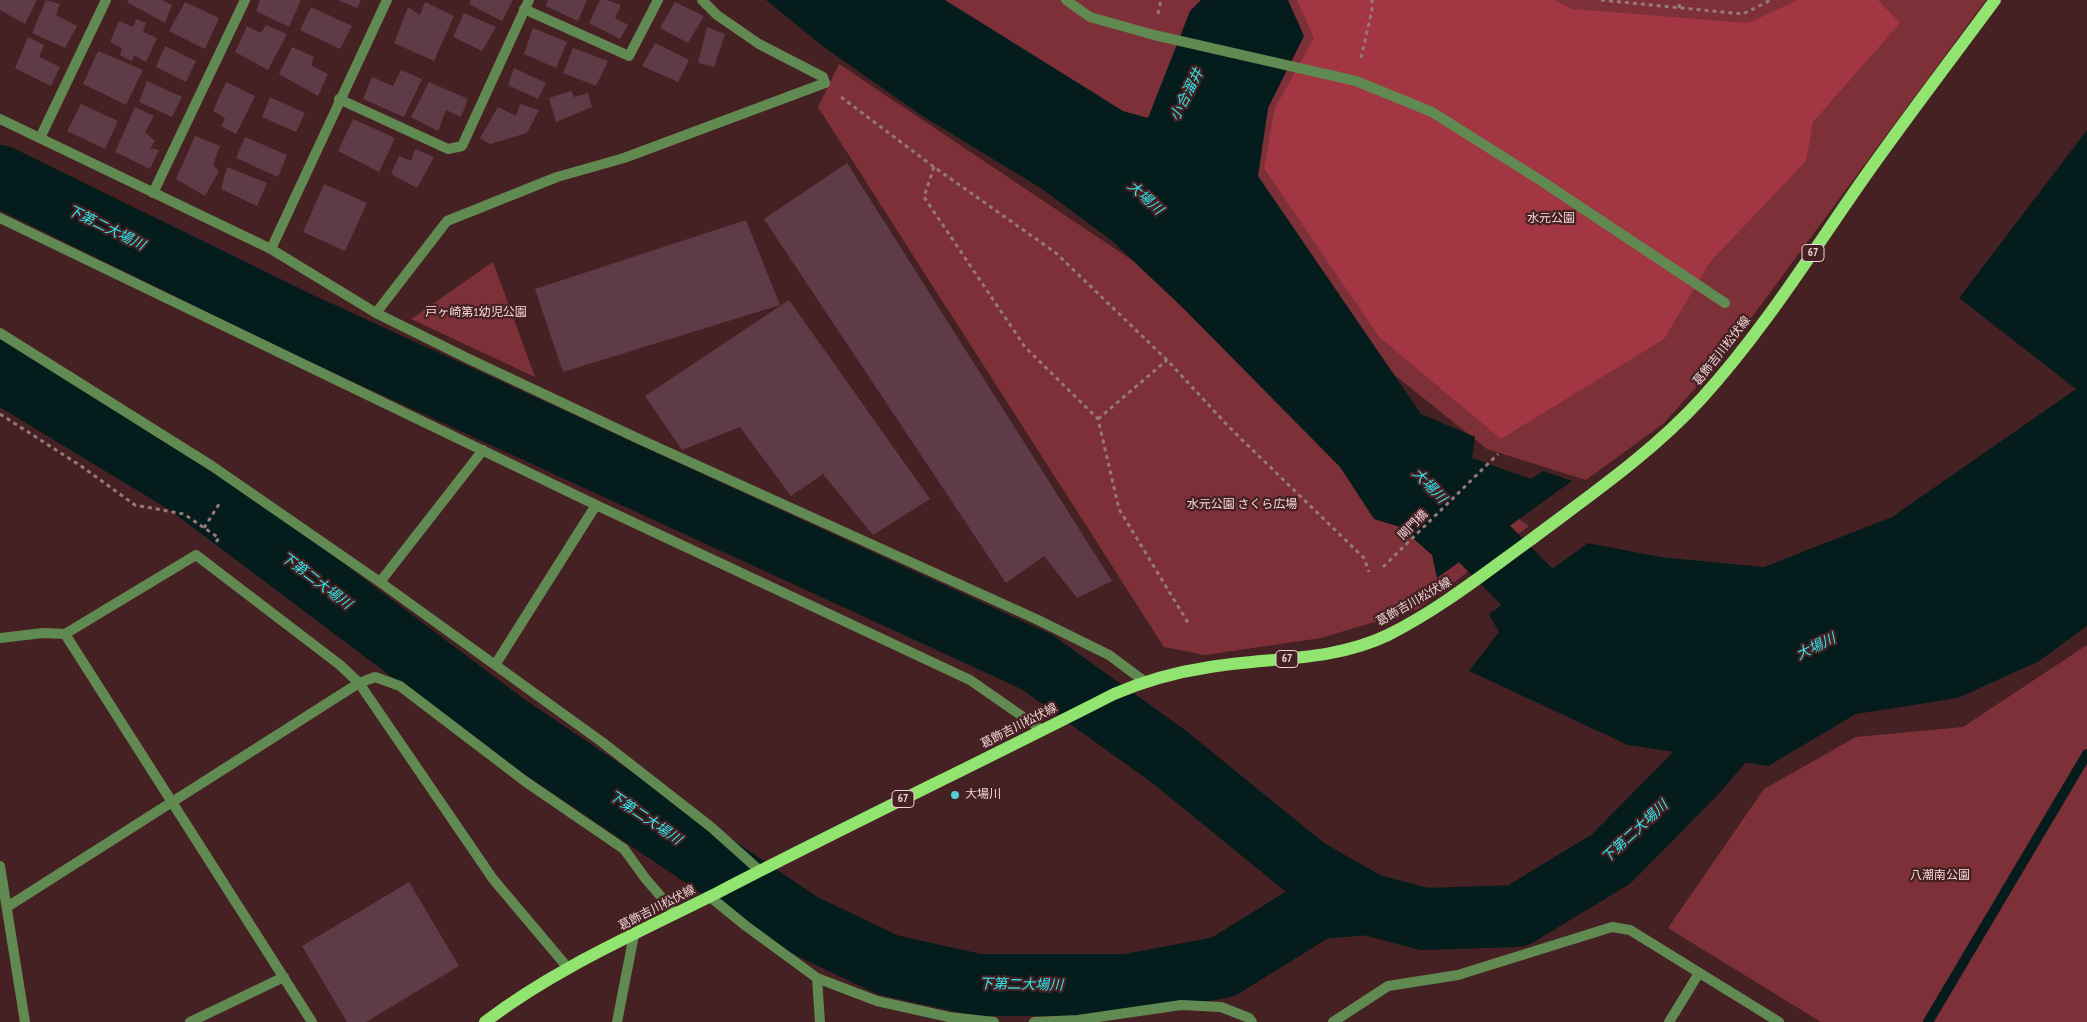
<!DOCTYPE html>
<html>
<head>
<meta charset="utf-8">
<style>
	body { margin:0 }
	canvas { display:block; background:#462123 }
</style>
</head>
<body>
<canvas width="2087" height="1022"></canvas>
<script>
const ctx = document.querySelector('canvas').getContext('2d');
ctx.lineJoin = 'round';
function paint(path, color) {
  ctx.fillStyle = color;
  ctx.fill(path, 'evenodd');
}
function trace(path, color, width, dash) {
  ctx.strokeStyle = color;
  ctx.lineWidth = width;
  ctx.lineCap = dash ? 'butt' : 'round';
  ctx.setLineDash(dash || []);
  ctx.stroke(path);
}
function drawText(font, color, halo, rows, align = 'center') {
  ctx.font = font + ' "PT Sans Narrow","Noto Sans JP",sans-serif';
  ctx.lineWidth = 4.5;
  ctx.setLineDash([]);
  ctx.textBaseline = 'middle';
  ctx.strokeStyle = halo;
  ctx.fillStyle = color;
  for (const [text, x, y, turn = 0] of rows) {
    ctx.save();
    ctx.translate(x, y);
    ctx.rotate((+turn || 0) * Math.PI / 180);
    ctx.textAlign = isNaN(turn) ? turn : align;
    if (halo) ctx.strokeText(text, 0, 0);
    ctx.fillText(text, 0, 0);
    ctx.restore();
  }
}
const green = new Path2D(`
	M926,0H1986L1718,363L1663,424L1586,480L1487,449Z
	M839,64L1529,526L1418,609L1321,638L1205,655L1164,647L818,107Z
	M493,262L535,377L411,319Z
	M2087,645V1022H1821L1668,928L1764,789L1856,737L1963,727Z`);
const forest = new Path2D(`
	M1297,0H1554L1573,9L1748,23L1798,0H1878L1900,23L1813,122L1806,161L1710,262L1664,339L1501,439L1379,337L1264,168L1275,108L1314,38Z`);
const water = new Path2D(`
	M766,0H945L1123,111L1148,118L1190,11L1201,0H1288L1304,36L1268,108L1258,176L1421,414L1475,437L1472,458L1531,479L1543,471L1572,481L1437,578L1432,555L1400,527L1374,519L1340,467L1183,308L1111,240L1042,189L921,115L825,48Z
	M2087,130V626L2039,661L1958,698L1856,714L1768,766L1628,745L1469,671L1499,632L1489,614L1588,543L1660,557L1764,567L1892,517L2076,389L1959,298Z`);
const stream = new Path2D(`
	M1928,1022L2087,754`);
const river = new Path2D(`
	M0,176L304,325L1037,662L1168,756L1307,869L1368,904L1424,919L1517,916L1611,859L1694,775L1765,693
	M0,371L188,485L507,725L802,924L888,965L978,985H1128L1223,967L1318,908L1368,904
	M1424,483L1546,606L1601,626`);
const building = new Path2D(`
	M0,0H37L25,24L0,10Z
	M46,0L60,4L56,15L77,26L65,48L32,33Z
	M128,0H162L172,5L165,23L127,2Z
	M260,0H301L289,27L256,11Z
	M338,0H361L357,8Z
	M471,0H513L502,21L469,4Z
	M548,0H587L578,21L546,6Z
	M600,0H607L621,5L615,18L628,25L620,39L589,23Z
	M185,2L219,18L205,49L169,31Z
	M425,2L454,16L434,61L394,43L408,7L420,15Z
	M675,2L704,16L688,43L660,28Z
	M311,7L352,26L340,49L300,30Z
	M464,13L496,27L482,51L453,37Z
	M136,19L146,23L143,32L157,38L146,62L134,55L132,61L120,55L122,48L110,42L119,21L133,27Z
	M266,25L287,34L268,70L235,52L247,26L261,33Z
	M707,27L725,34L714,67L698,63Z
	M533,28L567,42L556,68L524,54Z
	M28,37L44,45L39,57L60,67L51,86L15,68Z
	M655,43L689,60L678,82L642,66Z
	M165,46L196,61L186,82L156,67Z
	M292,47L314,57L311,65L328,74L318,96L279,74Z
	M573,48L608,61L596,86L563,73Z
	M98,51L143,70L126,105L83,84Z
	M514,68L546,83L538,99L508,85Z
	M401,70L422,79L404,117L363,99L372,77L393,86Z
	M147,81L182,97L172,117L139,102Z
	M226,82L255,96L236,134L221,126L225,118L213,111Z
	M429,82L468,99L461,117L446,110L438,131L411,117Z
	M571,91L574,97L588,93L592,107L556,122L549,98Z
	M270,97L305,113L296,132L262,117Z
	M81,104L118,121L105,149L67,131Z
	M520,104L539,110L527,133L490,144L480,138L498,107L516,116Z
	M135,107L154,116L145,132L155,141L150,148L159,150L150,169L115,152Z
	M353,119L395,138L379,172L338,151Z
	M195,136L220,146L213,165L219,171L205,196L176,179Z
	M245,137L287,155L278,177L236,158Z
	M415,149L434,157L417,188L391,174L399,156L411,161Z
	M847,163L1112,581L1077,598L1044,556L1006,583L764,219Z
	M227,167L267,183L257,206L221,189Z
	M324,184L367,203L345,251L303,232Z
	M746,220L780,305L563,372L535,289Z
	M789,300L930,499L873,535L823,474L791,496L740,427L682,450L645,396Z
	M409,882L459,966L366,1022H347L302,946Z`);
const path = new Path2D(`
	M1601,0L1743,14L1771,0
	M1679,8L1680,0
	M1158,14L1161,0
	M1361,58L1372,10V0
	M841,97L934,167L1056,253L1167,360L1230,428L1364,558L1369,572
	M934,167L924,197L1025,347L1098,419L1119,509L1190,626
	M0,414L81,466L135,505L184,514L219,538L216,542
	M1098,419L1167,360
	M204,528L221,501
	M1383,567L1498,454`);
const service = new Path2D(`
	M339,99L448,149L462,146L529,0
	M40,138L106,0
	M153,193L245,0
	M376,313L447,221L557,177L624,158L825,83
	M0,333L212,466L380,582L602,742L711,827L759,870
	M380,582L483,450
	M495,665L596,505
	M359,683L375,677L400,686L526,782L624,849L645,878L675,913
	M1669,1022L1699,973`);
const pedestrian = new Path2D(`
	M1066,0L1090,17L1154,35L1356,81L1432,112L1543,182L1725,303`);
const minor = new Path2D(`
	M702,0L717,15L759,44L823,77L825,83
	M524,9L629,56L658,0
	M0,119L271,249L376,313L469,359L639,439L1036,619L1109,655L1144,681
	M0,218L596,505L970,680L1042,730
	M271,249L387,0
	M65,634L196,555L340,665L359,683L493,879L568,968
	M0,638L43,633L65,634L312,1022
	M0,866L25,1022
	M709,896L746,926L817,978L877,1001L949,1017L994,1022
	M7,907L359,683
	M817,978L820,1022
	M190,1022L284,977
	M617,1022L634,935
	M1034,1022L1078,1020L1181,1005L1221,1007L1249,1018L1252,1022
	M1333,1022L1388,986L1458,975L1612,927L1630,930L1779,1022`);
const primary = new Path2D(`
	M485,1022C555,968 640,932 719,892C850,824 983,761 1114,694C1144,681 1177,672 1210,667C1269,657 1332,662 1388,635C1438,610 1481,576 1525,544C1586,498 1651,454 1702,398C1761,333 1809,257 1859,185C1903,122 1950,61 1995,0`);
const markers = [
	[955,795,5,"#52cdd0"]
];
const shields = [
	[1813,253,22],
	[1287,659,22],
	[903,799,22]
];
const shieldNames = [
	["67",1813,253],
	["67",1287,659],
	["67",903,799]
];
const parkNames = [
	["水元公園",1551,219],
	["戸ヶ崎第1幼児公園",476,313],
	["水元公園 さくら広場",1242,505],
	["八潮南公園",1940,876]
];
const streetNames = [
	["葛飾吉川松伏線",1722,351,-52],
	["閘門橋",1413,525,-45],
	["葛飾吉川松伏線",1414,602,-30],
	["葛飾吉川松伏線",1019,726,-27],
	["葛飾吉川松伏線",657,908,-27]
];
const poiNames = [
	["大場川",965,795]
];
const waterNames = [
	["小合溜井",1187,95,-63],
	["大場川",1145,198,42],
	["下第二大場川",106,228,26],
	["大場川",1429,486,46],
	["下第二大場川",316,581,37],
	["大場川",1816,647,-26],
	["下第二大場川",645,818,34],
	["下第二大場川",1635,832,-43],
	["下第二大場川",1021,985,1]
];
paint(green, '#7d3037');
paint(forest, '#a23642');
paint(water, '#051c1c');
trace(stream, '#051c1c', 10);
trace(river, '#051c1c', 62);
paint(building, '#5f3a47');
trace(path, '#977879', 3, [4, 4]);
trace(service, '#618952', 10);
trace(pedestrian, '#618952', 10);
trace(minor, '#618952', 10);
trace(primary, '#90e46f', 12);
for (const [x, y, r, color] of markers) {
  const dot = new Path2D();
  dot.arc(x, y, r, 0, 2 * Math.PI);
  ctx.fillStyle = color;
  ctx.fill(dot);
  trace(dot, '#462123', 2);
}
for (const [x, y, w] of shields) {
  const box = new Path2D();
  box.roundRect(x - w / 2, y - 8.5, w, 17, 4);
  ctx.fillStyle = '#462123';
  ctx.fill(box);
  trace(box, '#efd5d6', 1);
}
drawText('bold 11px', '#efd5d6', null, shieldNames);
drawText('12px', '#f6d8d8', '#462123', parkNames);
drawText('12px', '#efd5d6', '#462123', streetNames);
drawText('12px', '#efd5d6', '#462123', poiNames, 'left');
drawText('italic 14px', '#2de9ee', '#462123', waterNames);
</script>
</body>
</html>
